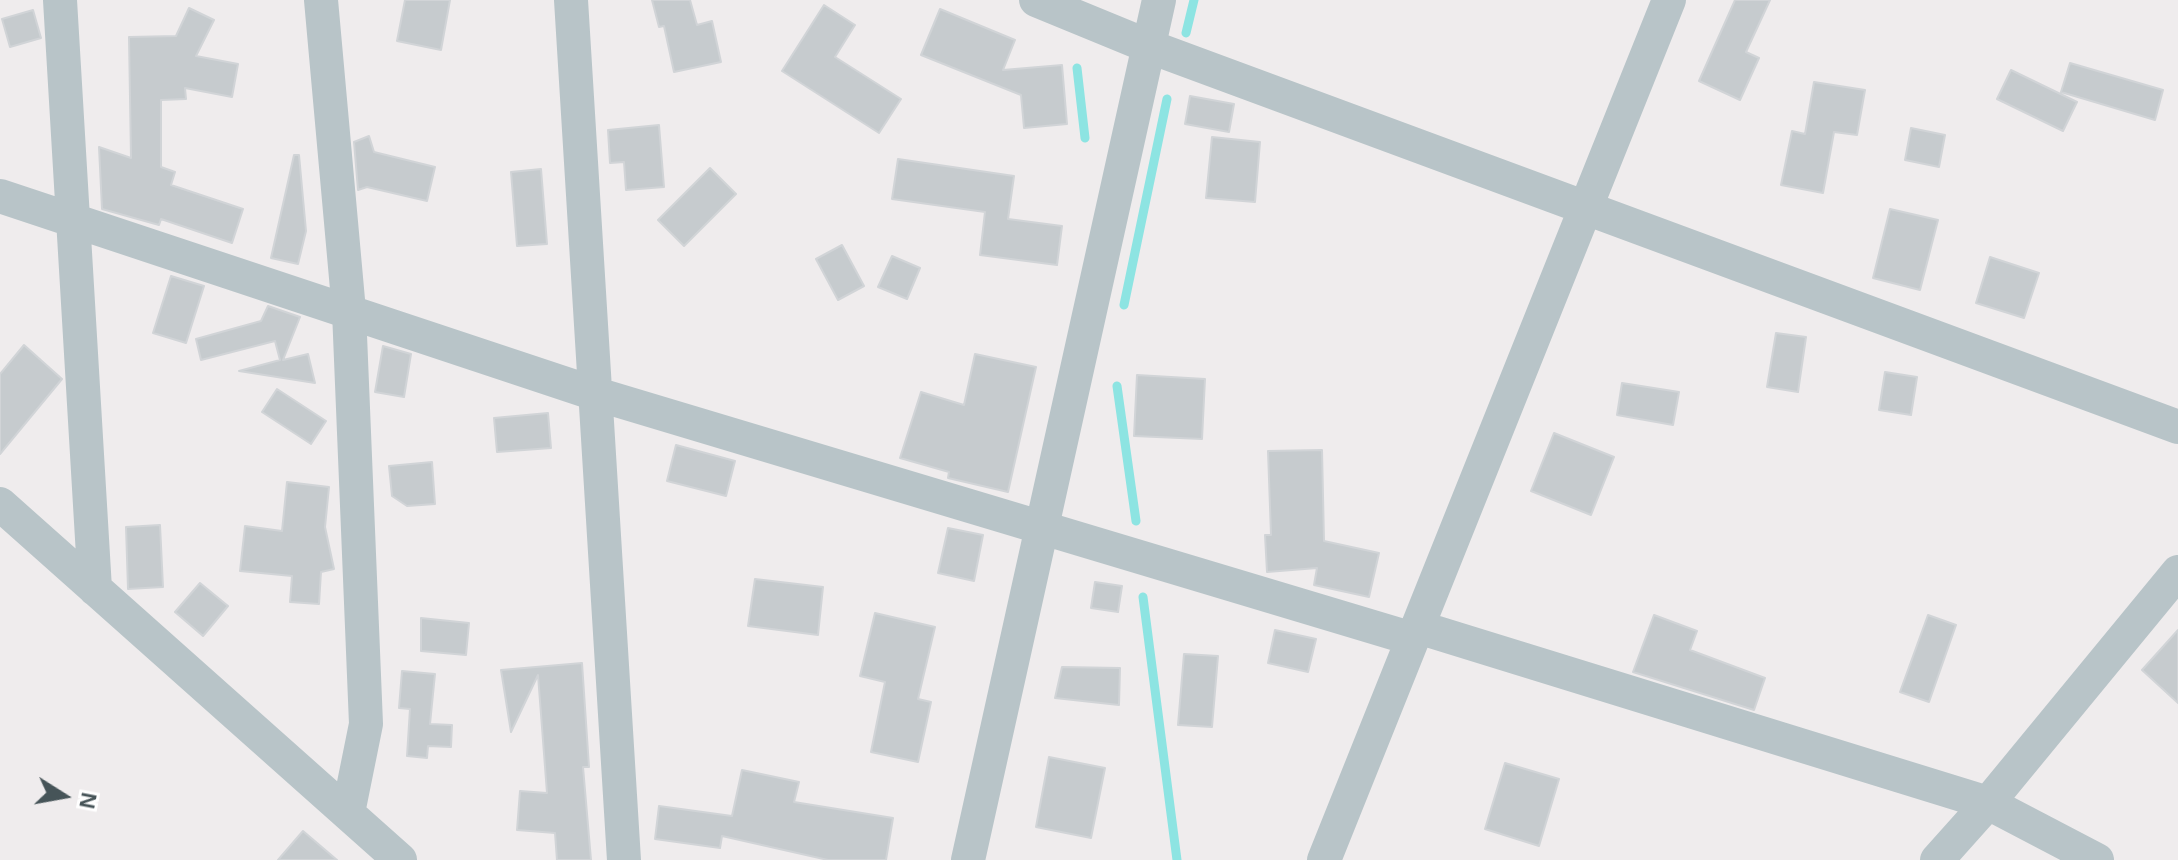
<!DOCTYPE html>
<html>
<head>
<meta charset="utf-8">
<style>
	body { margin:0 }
	#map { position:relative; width:2178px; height:860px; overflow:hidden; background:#efeced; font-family:Arial,sans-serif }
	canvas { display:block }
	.north { position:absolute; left:24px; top:756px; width:80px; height:80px; -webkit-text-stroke:6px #fff; paint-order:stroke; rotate:101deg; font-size:22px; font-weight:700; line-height:32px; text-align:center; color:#465458 }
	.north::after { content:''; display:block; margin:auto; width:28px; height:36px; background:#465458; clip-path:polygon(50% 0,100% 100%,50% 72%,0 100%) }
</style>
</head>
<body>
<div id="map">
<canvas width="2178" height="860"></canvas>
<div class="north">N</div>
</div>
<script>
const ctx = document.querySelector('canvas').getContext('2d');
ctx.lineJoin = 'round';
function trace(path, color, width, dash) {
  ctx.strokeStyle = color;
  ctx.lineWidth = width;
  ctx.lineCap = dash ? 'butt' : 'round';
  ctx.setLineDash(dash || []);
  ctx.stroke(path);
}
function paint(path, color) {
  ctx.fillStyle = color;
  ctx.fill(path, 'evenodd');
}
const stream = new Path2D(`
	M1186,33L1194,0
	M1077,68L1085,138
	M1124,305L1167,99
	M1117,386L1136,521
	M1143,597L1177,860`);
const building = new Path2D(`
	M405,0H450L441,50L397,41Z
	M652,0H690L697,25L712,21L721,62L674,72L664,26L659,27Z
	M1735,0H1770L1746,52L1759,58L1740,100L1699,81Z
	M824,5L855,25L835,57L901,99L879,133L782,71Z
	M189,8L214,20L196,56L238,64L232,97L185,88L186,99L161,100V167L175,172L171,185L243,209L232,243L161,219L159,225L102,209L99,147L131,158L129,37L176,36Z
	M940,9L1015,40L1003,70L1062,65L1067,124L1024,128L1021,95L921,55Z
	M33,10L41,38L10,47L2,19Z
	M2070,63L2163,90L2155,120L2061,92Z
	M2011,70L2077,102L2063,131L1997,99Z
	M1814,82L1865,90L1857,135L1834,132L1823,193L1781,185L1792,131L1805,134Z
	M1190,96L1234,104L1229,132L1185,124Z
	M659,125L664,187L626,190L624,162L610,163L608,130Z
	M1911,128L1945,135L1939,167L1905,160Z
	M369,136L374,152L435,167L427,201L367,187L358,190L354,142Z
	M1212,137L1260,142L1255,202L1206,198Z
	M294,155H299L306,231L298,264L271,258Z
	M898,159L1014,176L1008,219L1062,226L1057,265L980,255L985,212L892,199Z
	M710,168L736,194L684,246L658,220Z
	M541,169L547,244L517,246L511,172Z
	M1890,209L1938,220L1920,290L1873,278Z
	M842,245L864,286L838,300L816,259Z
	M892,256L920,268L907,299L878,287Z
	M1990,257L2039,273L2024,318L1976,303Z
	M171,276L204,286L186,343L153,333Z
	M268,306L300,317L283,360L308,354L315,383L239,371L280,360L275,341L201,360L196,339L261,321Z
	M1776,333L1806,337L1798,392L1767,387Z
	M24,345L62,379L0,454V374Z
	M383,346L411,354L404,397L375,392Z
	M975,354L1036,367L1008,492L948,478L949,472L900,458L921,392L964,405Z
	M1885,372L1917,377L1911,415L1879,410Z
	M1137,375L1205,379L1202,439L1134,436Z
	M1622,383L1679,392L1673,425L1617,415Z
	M277,389L326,421L311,444L262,412Z
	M548,413L551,448L497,452L494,418Z
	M1554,433L1614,457L1591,515L1531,491Z
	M676,445L735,461L726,496L667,481Z
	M1322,450L1324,541L1379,553L1369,597L1314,585L1317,568L1267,572L1265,535H1271L1268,451Z
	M432,462L435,504L407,506L392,496L389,466Z
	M287,482L329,487L325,527L334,569L321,572L319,604L290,602L292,576L240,571L245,526L282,531Z
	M160,525L163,587L128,589L126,527Z
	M948,528L983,535L974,581L938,573Z
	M755,579L823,587L818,635L748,626Z
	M1095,582L1122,586L1118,612L1091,608Z
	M200,583L228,606L203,636L175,612Z
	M875,613L935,627L918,699L931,702L918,762L871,752L885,682L860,676Z
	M1654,615L1697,631L1690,650L1765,678L1754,710L1633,672Z
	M1928,615L1956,625L1929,702L1900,692Z
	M421,618L469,623L466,655L421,651Z
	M1275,630L1316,639L1308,672L1268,663Z
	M2178,630V703L2142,670Z
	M1184,654L1218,656L1212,727L1178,725Z
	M582,663L589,767H583L591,860H557L555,833L517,830L520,791L547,793L538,675L511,732L501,670Z
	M1062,667L1120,668L1119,705L1055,698Z
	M402,671L435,674L430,724L452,725L451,747L428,746L427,758L407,756L410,709L399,708Z
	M1049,757L1105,768L1091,838L1036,827Z
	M1505,763L1559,779L1539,846L1485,829Z
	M742,770L799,782L794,802L893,818L886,860H828L722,836L720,848L655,839L659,806L732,816Z
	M303,831L337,860H278Z`);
const minor = new Path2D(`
	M60,0L95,589
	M321,0L349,311L366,724L348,813
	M571,0L624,860
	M1036,0L1148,46L2178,427
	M0,196L593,393L1413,639
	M0,504L400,860
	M1418,627L1988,803L2097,860
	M968,860L1159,0
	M1324,860L1669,0
	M1937,860L1988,803L2178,572`);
trace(stream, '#8de4e2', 9);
paint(building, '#c6cbce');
trace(building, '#d1d4d7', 2);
trace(minor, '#b8c4c8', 34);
</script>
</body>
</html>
